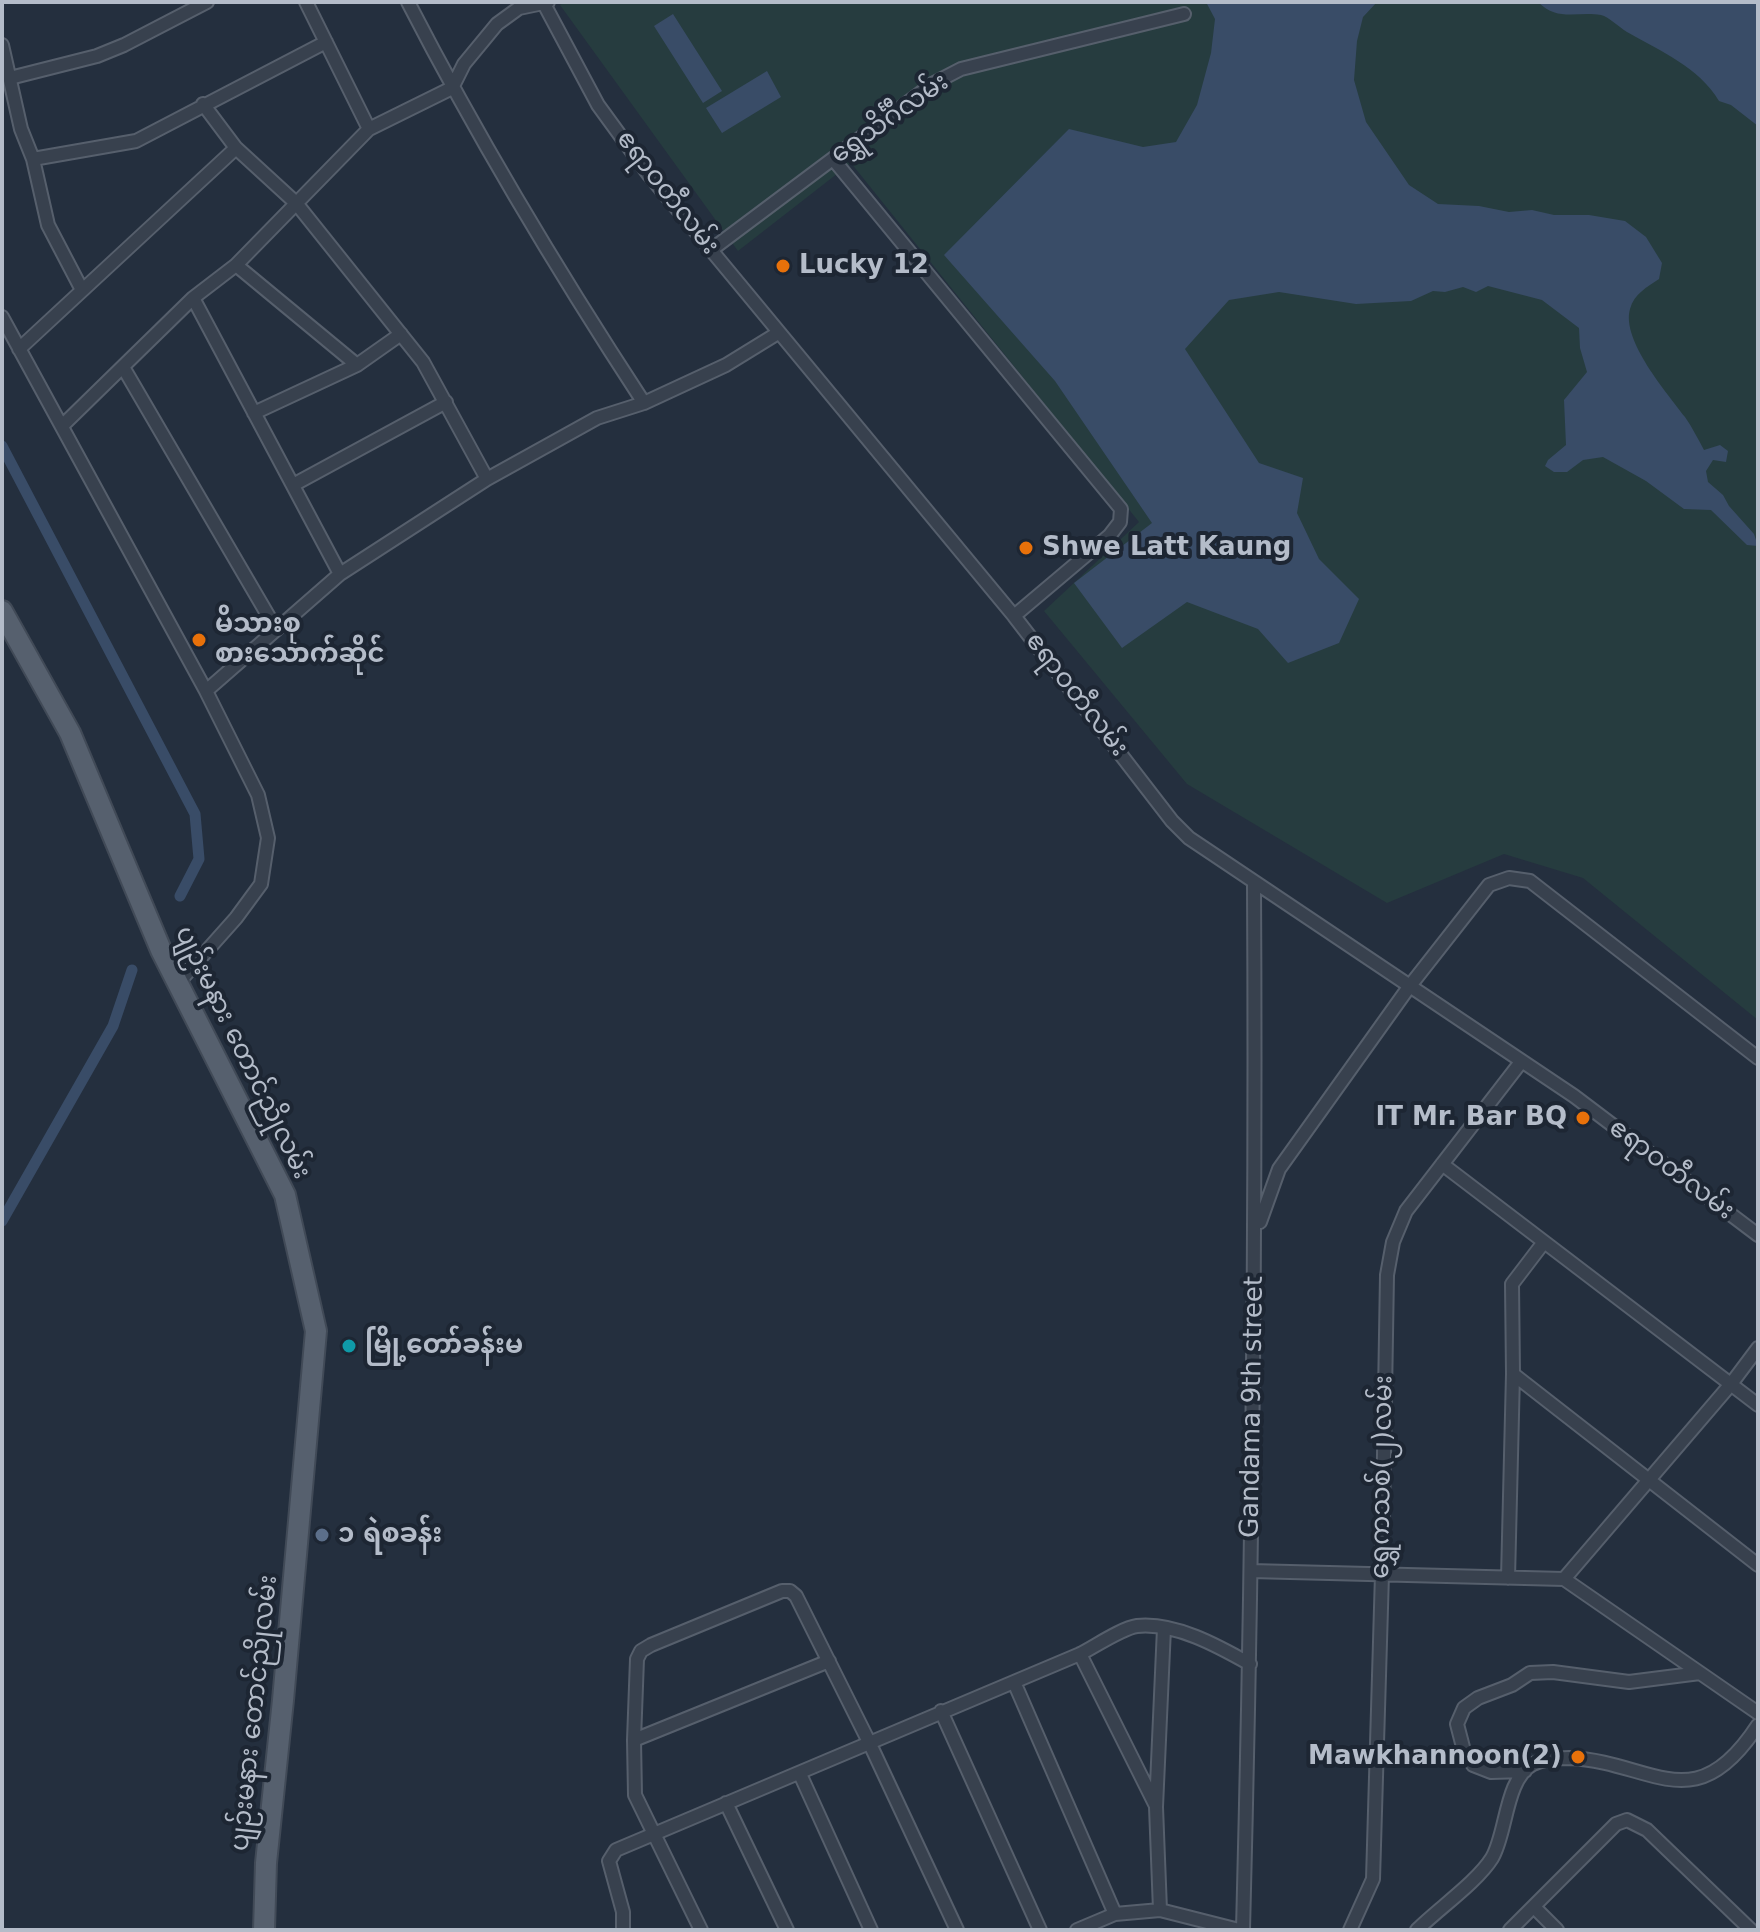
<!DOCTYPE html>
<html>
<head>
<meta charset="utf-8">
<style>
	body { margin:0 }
	#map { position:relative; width:1760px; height:1932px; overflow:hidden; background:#242f3e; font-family:"DejaVu Sans",sans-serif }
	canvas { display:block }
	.frame { position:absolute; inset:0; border:4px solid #b4bcc9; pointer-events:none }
</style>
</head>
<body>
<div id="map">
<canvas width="1760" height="1932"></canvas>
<div class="frame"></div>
</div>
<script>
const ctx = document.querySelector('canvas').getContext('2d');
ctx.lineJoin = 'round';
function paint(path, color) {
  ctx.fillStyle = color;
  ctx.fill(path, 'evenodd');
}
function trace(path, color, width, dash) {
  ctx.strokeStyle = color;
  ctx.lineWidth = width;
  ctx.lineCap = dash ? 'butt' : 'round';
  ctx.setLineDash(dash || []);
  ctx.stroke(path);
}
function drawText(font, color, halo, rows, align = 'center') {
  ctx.font = font + ' "DejaVu Sans","Noto Sans Myanmar",sans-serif';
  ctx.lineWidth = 8;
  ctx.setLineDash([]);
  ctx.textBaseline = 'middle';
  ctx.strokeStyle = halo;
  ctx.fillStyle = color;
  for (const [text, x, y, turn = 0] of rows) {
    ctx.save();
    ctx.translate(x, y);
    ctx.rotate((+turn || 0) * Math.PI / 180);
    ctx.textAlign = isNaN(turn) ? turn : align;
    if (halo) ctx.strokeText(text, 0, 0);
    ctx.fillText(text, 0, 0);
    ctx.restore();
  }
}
const green = new Path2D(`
	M564,2H1758V1020L1583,878L1504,854L1387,903L1187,784L1044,611L1139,522L851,163L738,251L560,5Z`);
const water = new Path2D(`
	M1206,2H1377L1363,17L1357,41L1354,80L1366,122L1409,185L1438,204L1479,206L1509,212L1532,210L1554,215H1589L1625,221L1646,237L1662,263L1659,279C1647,287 1634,294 1630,309C1621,340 1667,393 1685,417C1692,427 1698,439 1704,450L1720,445L1728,451L1726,462L1713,460L1706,471L1708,482L1723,495L1729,506L1754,534L1758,546L1747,545L1711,510L1684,509L1646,481L1603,457L1583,460L1567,472H1554L1545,466L1548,460L1566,445L1564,400L1587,372L1580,348L1579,328L1542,300L1488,286L1476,292L1463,287L1445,292L1433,291L1411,301L1356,304L1279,292L1229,300L1185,349L1259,463L1303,478L1297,513L1319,559L1359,599L1339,643L1288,663L1258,629L1187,602L1122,648L1074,583L1152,523L1055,381L944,255L1069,129L1143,147L1176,142L1197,105L1211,53L1215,19Z
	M1538,2H1758V126L1731,105L1719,101C1699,67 1660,51 1627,32C1619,27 1609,17 1601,15C1577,11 1558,22 1538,2Z
	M673,14L722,91L703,103L654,26Z
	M767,71L781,97L722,133L706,108Z`);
const canal = new Path2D(`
	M2,446L195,814L199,859L180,896
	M2,1221L113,1026L132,970`);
const street = new Path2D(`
	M306,2L369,129
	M408,2C479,140 559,273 644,403
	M543,2L598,105L649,175L1014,616L1172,821L1189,838L1574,1096L1758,1235
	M2,45L21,129L33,159L48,225L82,290
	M10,78L97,56L124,45L207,2
	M203,104L236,148L296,203L423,362L487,479
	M33,159L136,141L326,42
	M833,159L1121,509L1120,522L1110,535L1014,616
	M711,250L934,83L961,69L1184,14
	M236,265L357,365
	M193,298L340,574
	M2,317L206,691L258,795L268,838L261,884L236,918L179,982
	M19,349L236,148
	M123,367L276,629
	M254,413L357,365L401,334
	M62,426L193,298L236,265L369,129L452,88L464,64L497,24L519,8L548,2
	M293,485L446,402
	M206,691L340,574L487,479L597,418L644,403L726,365L778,333
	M1442,1164L1758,1405
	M1260,1222L1279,1169L1409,987L1489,885L1509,878L1530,881L1758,1058
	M1513,1374L1758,1565
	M1251,1571L1564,1579L1758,1713
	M1508,1578L1513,1374L1512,1284L1544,1242
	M1564,1579L1731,1384L1758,1348
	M1080,1654L1155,1804
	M1014,1682L1115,1914
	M941,1711L1040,1930
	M634,1740L829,1661
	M1525,1771L1491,1772L1473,1765L1464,1751L1457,1724L1464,1708L1478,1698L1512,1685L1530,1673L1553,1672L1629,1682L1700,1673
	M800,1774L871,1930
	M726,1803L787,1930
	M1534,1907L1557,1930
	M1160,1910L1156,1807L1164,1628
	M623,1930V1912L609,1861L616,1850L1080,1654C1094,1647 1122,1628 1137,1626C1175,1622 1218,1646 1250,1664
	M701,1930L635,1795L634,1740L637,1659L641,1651L651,1645L782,1591H790L796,1596L870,1744L957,1930
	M1077,1930L1115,1914L1160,1910L1239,1930
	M1243,1930C1252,1581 1256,1233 1254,884
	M1350,1930L1373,1879L1382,1574L1387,1275L1393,1242L1406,1211L1521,1062
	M1417,1930C1438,1909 1477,1882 1492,1858C1507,1833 1505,1779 1533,1764C1543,1759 1558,1758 1569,1758C1652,1761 1694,1823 1758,1725
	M1510,1930L1616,1824L1627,1820L1647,1830L1751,1930`);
const primary = new Path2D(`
	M2,611L70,733L161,950L285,1195L316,1331L283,1700L266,1863L264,1930`);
const markers = [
	[783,266,8,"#e8710a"],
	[1026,548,8,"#e8710a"],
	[199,640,8,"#e8710a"],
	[1583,1118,8,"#e8710a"],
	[349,1346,8,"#0f9aa8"],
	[322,1535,8,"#5c6f8a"],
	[1578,1757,8,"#e8710a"]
];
const streetNames = [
	["ရွှေသိင်္ဂီလမ်း",890,119,-35],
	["ဧရာဝတီလမ်း",667,193,52],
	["ဧရာဝတီလမ်း",1076,695,52],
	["ပျဉ်းမနား တောင်ညိုလမ်း",242,1053,64],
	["ဧရာဝတီလမ်း",1671,1170,37],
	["Gandama 9th street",1253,1407,-89],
	["ရွှေကသစ်(၂)လမ်း",1383,1477,-89],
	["ပျဉ်းမနား တောင်ညိုလမ်း",255,1713,-84]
];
const poiNames = [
	["Lucky 12",799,266],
	["Shwe Latt Kaung",1042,548],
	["မိသားစု",215,625],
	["စားသောက်ဆိုင်",215,655],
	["IT Mr. Bar BQ",1567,1118,"right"],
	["မြို့တော်ခန်းမ",365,1346],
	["၁ ရဲစခန်း",338,1535],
	["Mawkhannoon(2)",1562,1757,"right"]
];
paint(green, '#263c3f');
paint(water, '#394c67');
trace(canal, '#394c67', 11);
trace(street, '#565f6c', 16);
trace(primary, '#414a57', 24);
trace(street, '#38414e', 12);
trace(primary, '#56606e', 20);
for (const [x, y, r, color] of markers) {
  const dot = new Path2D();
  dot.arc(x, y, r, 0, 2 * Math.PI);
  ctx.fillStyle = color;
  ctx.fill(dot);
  trace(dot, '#1d2633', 3);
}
drawText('26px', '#b4bcc9', '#1d2633', streetNames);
drawText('bold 26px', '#b4bcc9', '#1d2633', poiNames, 'left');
</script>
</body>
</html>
